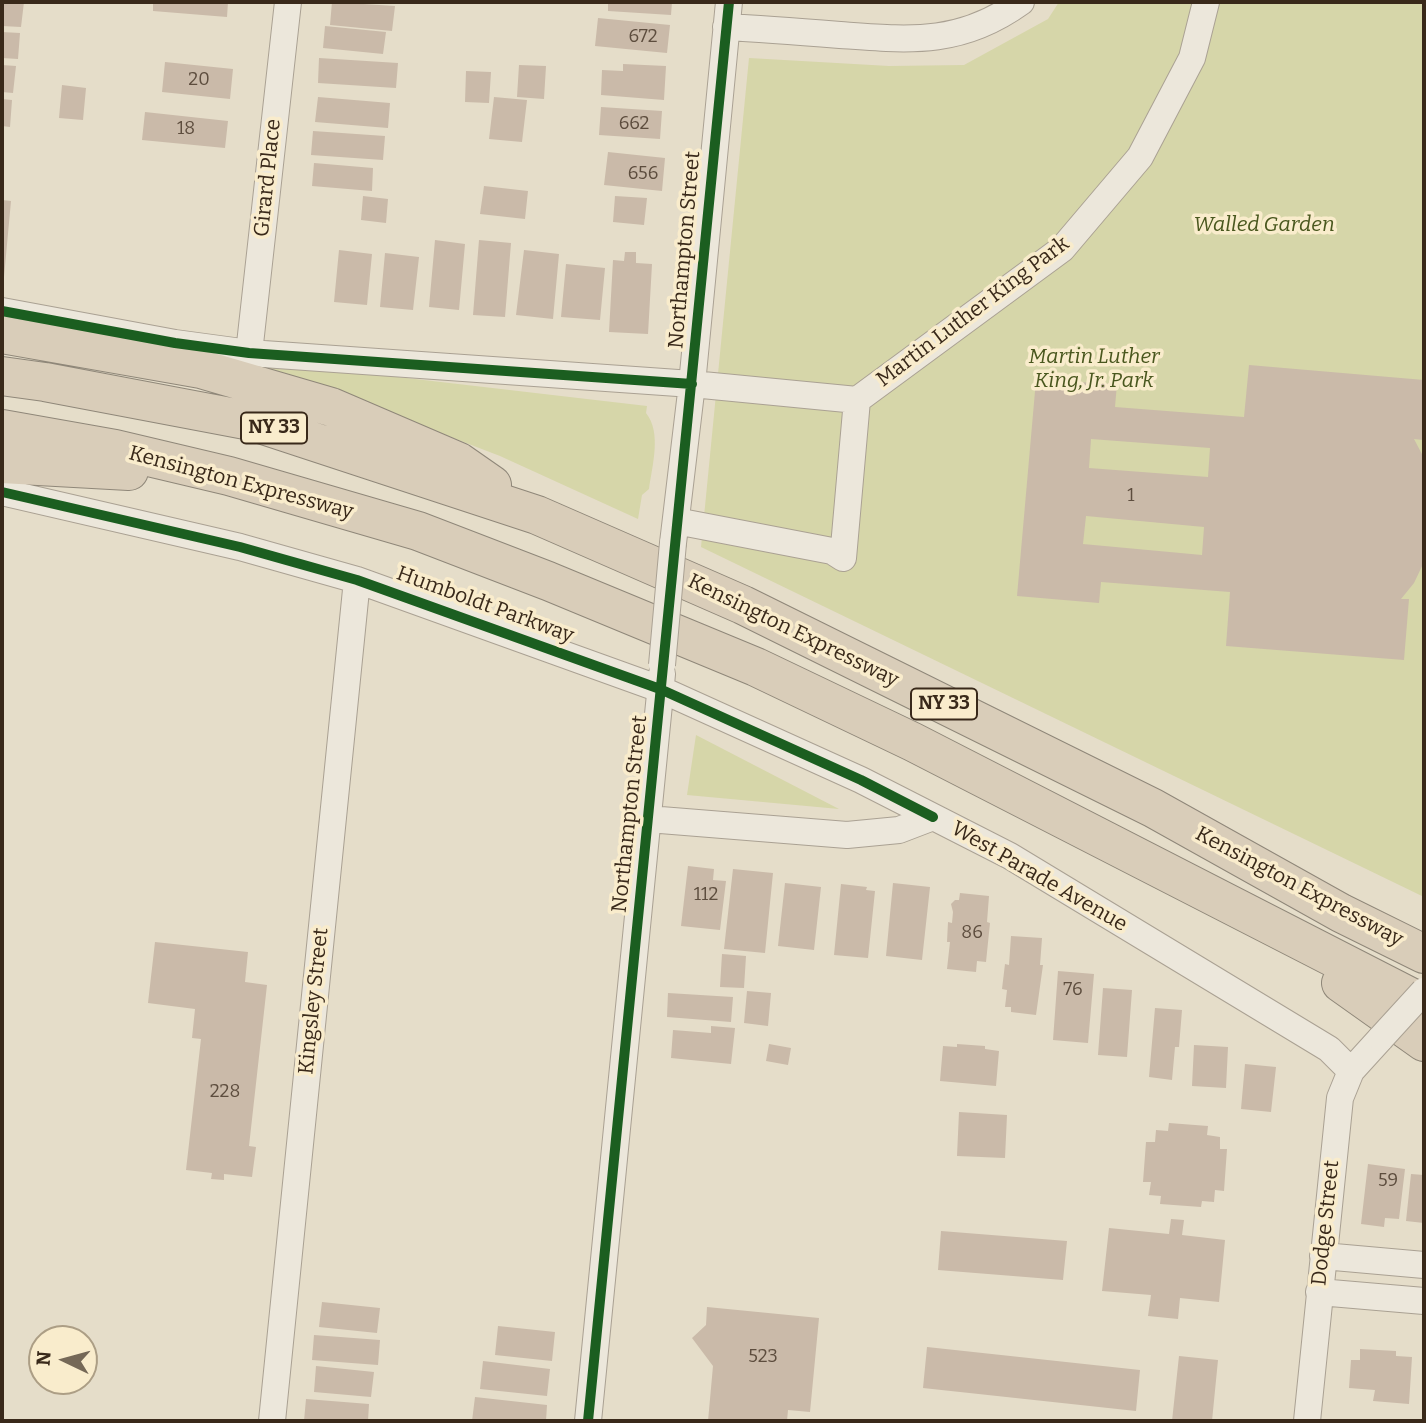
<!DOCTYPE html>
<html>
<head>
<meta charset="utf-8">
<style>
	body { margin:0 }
	#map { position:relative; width:1426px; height:1423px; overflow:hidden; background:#e5ddc9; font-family:Bitter,serif }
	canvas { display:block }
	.frame { position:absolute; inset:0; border:4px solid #39291a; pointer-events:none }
	.north { position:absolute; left:28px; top:1325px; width:70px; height:70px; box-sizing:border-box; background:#f9eccc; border:2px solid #ac9e85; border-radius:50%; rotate:275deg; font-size:19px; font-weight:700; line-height:28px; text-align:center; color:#39291a }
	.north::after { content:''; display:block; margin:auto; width:24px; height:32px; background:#756857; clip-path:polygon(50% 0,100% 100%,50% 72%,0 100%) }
</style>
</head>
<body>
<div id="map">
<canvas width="1426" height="1423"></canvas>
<div class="frame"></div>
<div class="north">N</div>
</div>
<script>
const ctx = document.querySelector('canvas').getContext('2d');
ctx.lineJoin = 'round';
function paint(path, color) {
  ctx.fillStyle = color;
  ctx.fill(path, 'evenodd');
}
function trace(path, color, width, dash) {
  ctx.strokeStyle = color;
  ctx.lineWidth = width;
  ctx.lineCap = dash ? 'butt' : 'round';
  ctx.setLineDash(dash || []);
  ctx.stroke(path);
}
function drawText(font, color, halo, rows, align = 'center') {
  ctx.font = font + ' Bitter,serif';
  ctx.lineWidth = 7;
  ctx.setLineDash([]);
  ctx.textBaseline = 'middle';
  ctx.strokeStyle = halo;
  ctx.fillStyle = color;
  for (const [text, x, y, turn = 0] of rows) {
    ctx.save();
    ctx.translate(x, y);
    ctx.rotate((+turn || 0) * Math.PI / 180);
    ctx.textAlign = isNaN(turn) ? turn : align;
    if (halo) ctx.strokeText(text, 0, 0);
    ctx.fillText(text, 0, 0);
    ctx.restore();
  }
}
const green = new Path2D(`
	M1059,2H1424V897L701,547L749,58L889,66L964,65L1048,19Z
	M226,357L647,406L646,413C662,433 652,466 649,489L642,495L638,519L500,456L414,423Z
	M696,735L839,809L687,795Z`);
const building = new Path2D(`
	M2,2H24L21,27L2,26Z
	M153,2H228L227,17L153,11Z
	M332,2L395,6L392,31L330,25Z
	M608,2H672L671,15L608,11Z
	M598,18L670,25L667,53L595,46Z
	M325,26L386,32L383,54L323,48Z
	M2,32L20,33L18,59L2,58Z
	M319,58L398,63L396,88L318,83Z
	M165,62L233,69L230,99L162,92Z
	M623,64L666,66L664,100L601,95L602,70L623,71Z
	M2,65L16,66L13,93L2,92Z
	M519,65L546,66L544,99L517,97Z
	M466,71L491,72L489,103L465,102Z
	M62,85L86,88L83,120L59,118Z
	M318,97L390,103L388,128L315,122Z
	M494,97L527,100L522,142L489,139Z
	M2,99L12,100L10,127L2,126Z
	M601,107L662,111L660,139L599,135Z
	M145,112L228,121L225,148L142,140Z
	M313,131L385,136L383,160L311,155Z
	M608,152L665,158L662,191L604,185Z
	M314,163L373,168L372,191L312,186Z
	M484,186L528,191L525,219L480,214Z
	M363,196L388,199L386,223L361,220Z
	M615,196L647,198L644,225L613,222Z
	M2,200L11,201L4,277H2Z
	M435,240L465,244L459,310L429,307Z
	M479,240L511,243L505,317L473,315Z
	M339,250L372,254L367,305L334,302Z
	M524,250L559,254L553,319L516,315Z
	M625,252H636V263L652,264L648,334L609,332L613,260L624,261Z
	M385,253L419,257L413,310L380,307Z
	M566,264L605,268L600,320L561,317Z
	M1249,365L1424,380L1423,440L1414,439L1424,458V562L1414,583L1401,599H1409L1404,660L1226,646L1230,592L1101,582L1099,603L1017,596L1036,380L1117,384L1115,407L1244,417ZM1091,439L1210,448L1208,477L1089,468ZM1086,516L1204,527L1202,555L1083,544Z
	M688,866L714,869L713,880L726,881L720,930L681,926Z
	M733,869L773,873L765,953L724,949Z
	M785,883L821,887L814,950L778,946Z
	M893,883L930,887L922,960L886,956Z
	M841,884L867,887L866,890L875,891L868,958L834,955Z
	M960,893L989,896L987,922L990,923L986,962L977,961L976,972L947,969L950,942H947L948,922L952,923L953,912L951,904L955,900H959Z
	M1011,936L1042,938L1040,965H1043L1036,1015L1011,1012V1007H1005L1007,990L1002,989L1005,964L1009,965Z
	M155,942L248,952L245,982L267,985L249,1146L256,1147L252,1177L224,1174V1180L211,1179L212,1173L186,1170L201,1039L192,1038L195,1009L148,1003Z
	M722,954L746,956L744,988L720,987Z
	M1058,971L1094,974L1088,1043L1053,1040Z
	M1103,988L1132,990L1127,1057L1098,1055Z
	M747,991L771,993L768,1026L744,1023Z
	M668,993L733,997L731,1022L667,1017Z
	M1155,1008L1182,1010L1179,1047H1175L1172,1080L1149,1077Z
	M711,1026L735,1028L731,1064L671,1058L673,1030L711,1033Z
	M769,1044L791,1048L788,1065L766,1061Z
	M957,1044L985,1046V1049L999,1051L996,1086L940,1081L943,1046L957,1047Z
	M1194,1045L1228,1047L1226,1088L1192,1086Z
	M1245,1064L1276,1067L1271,1112L1241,1109Z
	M959,1112L1007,1115L1005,1158L957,1156Z
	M1169,1123L1208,1126L1207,1135L1220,1137V1149H1227L1224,1191L1215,1190L1214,1202L1202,1201L1201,1207L1160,1204L1161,1196L1149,1195L1151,1182H1143L1146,1142H1155L1156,1130L1168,1131Z
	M1368,1164L1405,1169L1399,1219L1385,1218L1384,1227L1361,1224Z
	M1411,1174L1424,1175V1223L1406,1221Z
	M1171,1219L1184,1220L1182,1235L1225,1240L1219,1302L1180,1298L1178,1319L1148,1316L1151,1295L1102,1291L1109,1228L1169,1234Z
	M941,1231L1067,1241L1063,1280L938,1270Z
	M322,1302L380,1308L377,1333L319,1327Z
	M707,1307L819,1318L810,1412L788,1410L787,1421H708L713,1366L692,1338L706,1325Z
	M498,1326L555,1332L552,1361L495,1355Z
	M314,1335L380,1340L378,1365L312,1360Z
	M927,1347L1140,1370L1136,1411L923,1388Z
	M1360,1349L1396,1351V1356L1412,1357L1409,1404L1373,1401L1375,1390L1349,1388L1351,1360H1360Z
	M1179,1356L1218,1360L1212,1421H1172Z
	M483,1361L550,1369L547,1396L480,1389Z
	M316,1366L374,1372L371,1397L314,1392Z
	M475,1397L547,1405L546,1421H472Z
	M306,1399L369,1404L368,1421H304Z`);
const minor = new Path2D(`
	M726,27C764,29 802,32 840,35C909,40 960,46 1021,2
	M2,311L175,343L249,353L692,384L857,400L1062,249L1140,157L1192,58L1206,2
	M249,353L288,2
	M2,492L240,547L357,580L660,689L861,780L1010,856L1329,1049L1351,1071
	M676,521L832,551L843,558L857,400
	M673,543L692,384L729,2
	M648,819L847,835L899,830L933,817
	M1323,1256L1424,1265
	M1319,1292L1424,1301
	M272,1421L357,580
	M588,1421L662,674
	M1307,1421L1340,1098L1351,1071L1381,1038`);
const motorway = new Path2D(`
	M2,334L201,369L331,407L459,462L492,485
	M2,376L45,382L251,421L537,515L743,605L1153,808L1341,913L1424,954
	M2,429L115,449L229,476L418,531L548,581L756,667L913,742L1424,1004
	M2,464L129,471
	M1341,983L1424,1042`);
const minorBridge = new Path2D(`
	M662,665L673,543
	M1381,1038L1424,991`);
const cycleway = new Path2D(`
	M2,311L175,343L249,353L692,384
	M2,492L240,547L357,580L660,689L861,780L933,817
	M588,1421L729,2`);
const numberNames = [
	["672",643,37],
	["20",199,80],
	["662",634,124],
	["18",186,129],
	["656",643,174],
	["1",1131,496],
	["112",706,895],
	["86",972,933],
	["76",1073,990],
	["228",225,1092],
	["59",1388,1181],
	["523",763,1357]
];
const shields = [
	[274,428,66],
	[944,704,66]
];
const shieldNames = [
	["NY 33",274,428],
	["NY 33",944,704]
];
const streetNames = [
	["Girard Place",268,178,-84],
	["Northampton Street",685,250,-85],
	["Martin Luther King Park",973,312,-37],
	["Kensington Expressway",241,483,15],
	["Humboldt Parkway",485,605,20],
	["Kensington Expressway",793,631,26],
	["Northampton Street",630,814,-84],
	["West Parade Avenue",1039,877,30],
	["Kensington Expressway",1299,887,28],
	["Kingsley Street",314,1001,-84],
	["Dodge Street",1326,1223,-84]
];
const parkNames = [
	["Walled Garden",1264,225],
	["Martin Luther",1094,357],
	["King, Jr. Park",1094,381]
];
paint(green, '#d6d6a9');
paint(building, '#cabaa9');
trace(minor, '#aaa193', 28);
trace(motorway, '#8f8779', 40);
trace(minor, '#ece7db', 26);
trace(motorway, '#d9cdb9', 38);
trace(minorBridge, '#aaa193', 28, []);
trace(minorBridge, '#ece7db', 26);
trace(cycleway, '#1b5e20', 10);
drawText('18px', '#5d4d3e', null, numberNames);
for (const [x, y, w] of shields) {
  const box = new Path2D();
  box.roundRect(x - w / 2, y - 15.5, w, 31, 5);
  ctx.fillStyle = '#f9eccc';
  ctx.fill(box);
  trace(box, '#39291a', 2);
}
drawText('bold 19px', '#39291a', null, shieldNames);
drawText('21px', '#39291a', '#f9eccc', streetNames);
drawText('italic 21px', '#49571e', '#f9eccc', parkNames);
</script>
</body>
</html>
